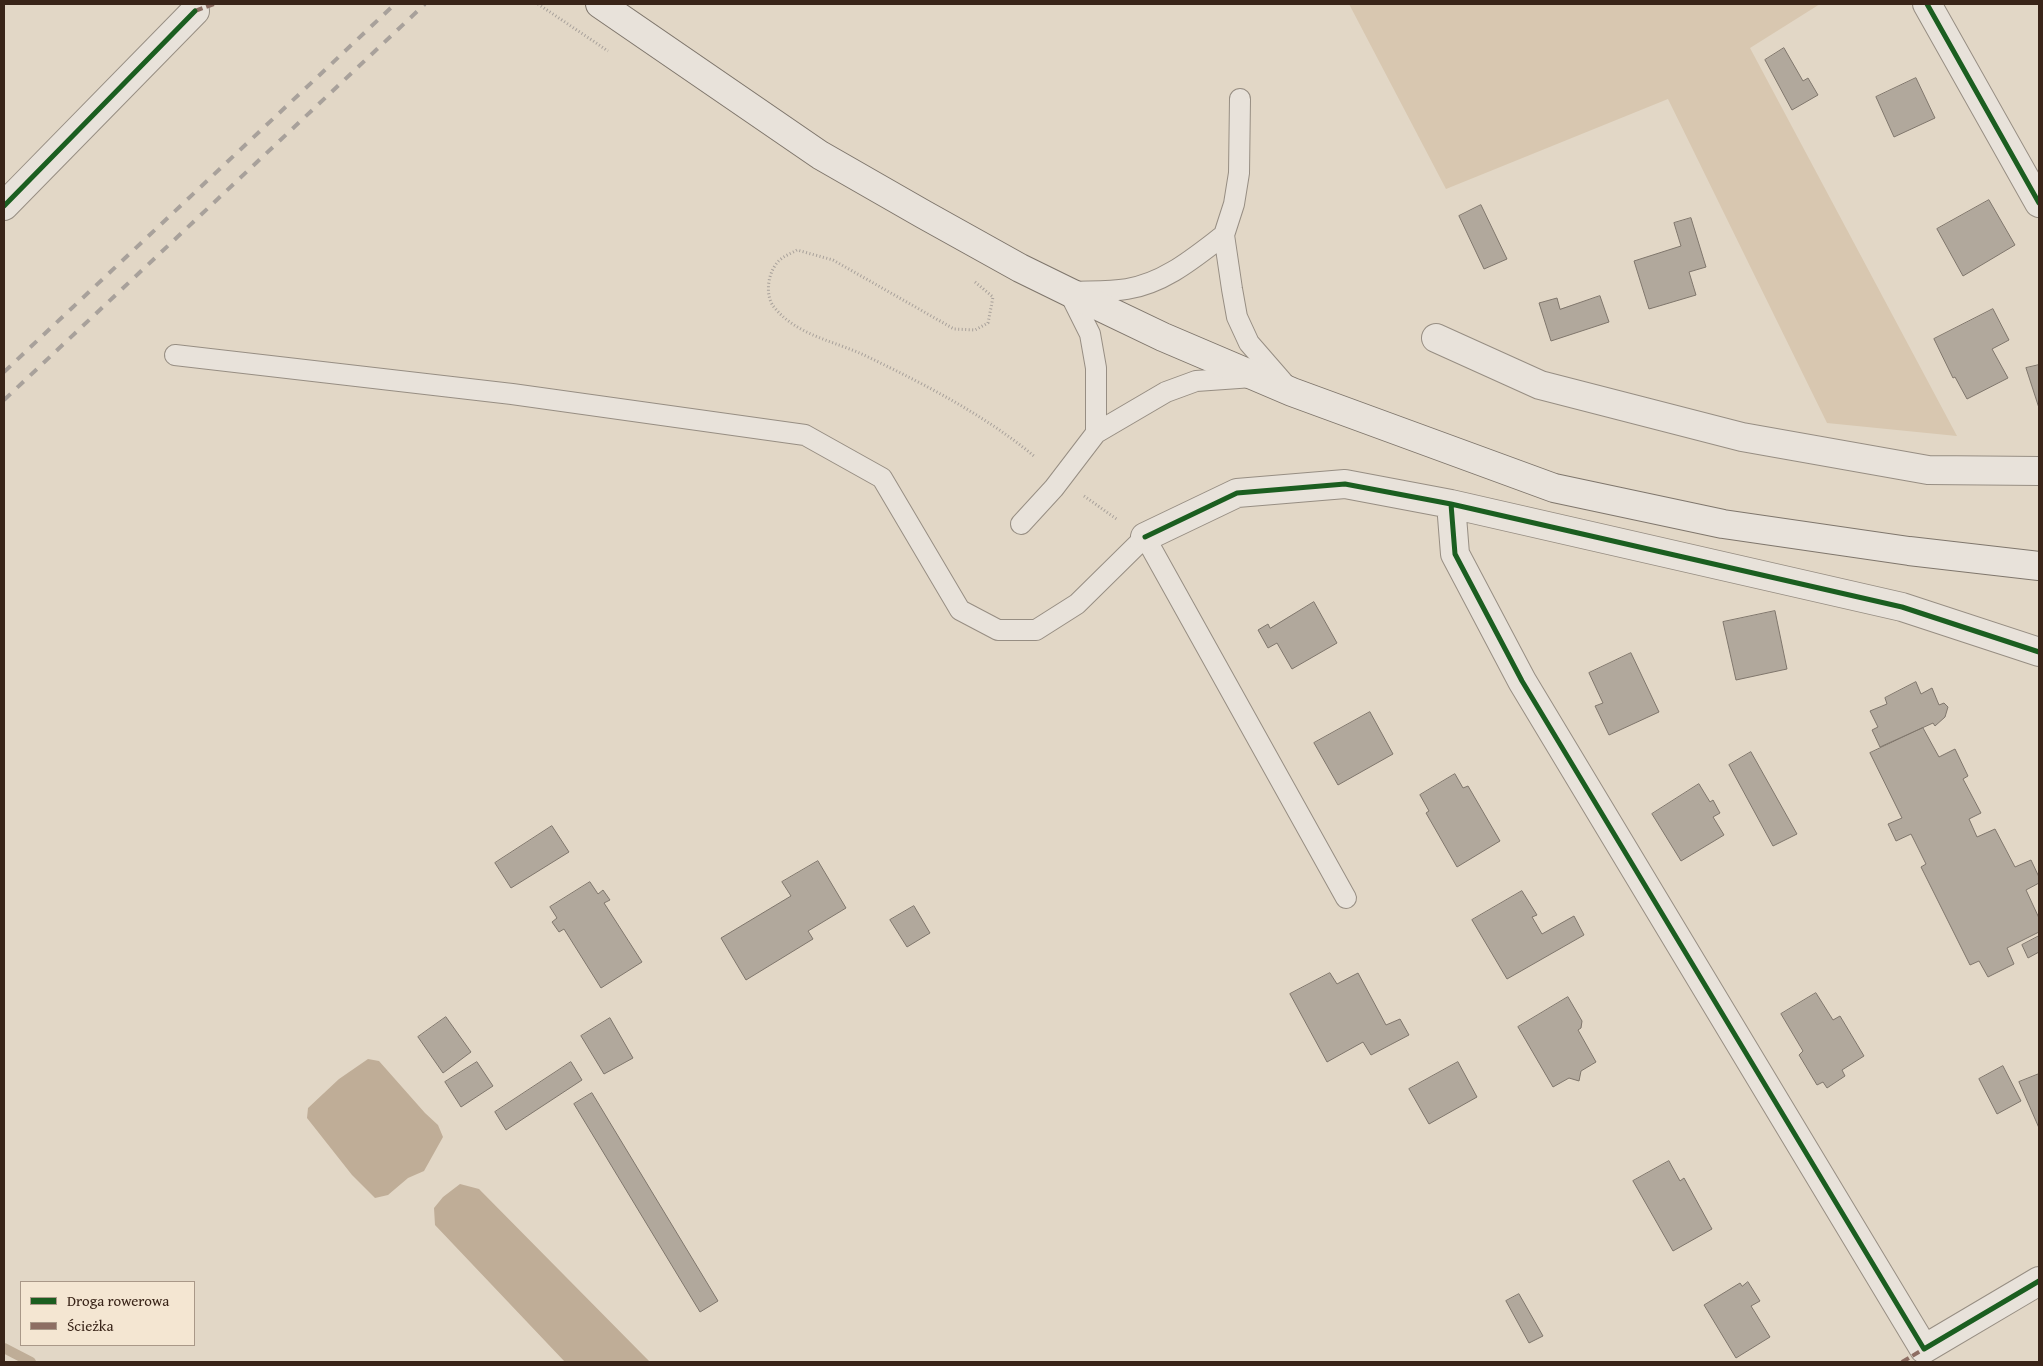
<!DOCTYPE html>
<html>
<head>
<meta charset="utf-8">
<style>
	body { margin:0 }
	#map { position:relative; width:2043px; height:1366px; overflow:hidden; background:#e2d7c6; font-family:"Gentium Book Plus",serif }
	canvas { display:block }
	.frame { position:absolute; inset:0; border:5px solid #392418; pointer-events:none }
	.legend { position:absolute; left:20px; top:1281px; width:175px; height:65px; box-sizing:border-box; background:#f4e6d2; border:1px solid #a99888; margin:0; padding:6px 9px; list-style:none; font-size:15px; color:#392418 }
	.legend li { display:flex; align-items:center; gap:10px; height:25px }
	.legend b { width:25px; border:1px solid #a99888 }
</style>
</head>
<body>
<div id="map">
<canvas width="2043" height="1366"></canvas>
<div class="frame"></div>
<ul class="legend">
<li><b style="height:6px;background:#1b5e20"></b>Droga rowerowa</li>
<li><b style="height:6px;background:#8d6e63"></b>Ścieżka</li>
</ul>
</div>
<script>
const ctx = document.querySelector('canvas').getContext('2d');
ctx.lineJoin = 'round';
function paint(path, color) {
  ctx.fillStyle = color;
  ctx.fill(path, 'evenodd');
}
function trace(path, color, width, dash) {
  ctx.strokeStyle = color;
  ctx.lineWidth = width;
  ctx.lineCap = dash ? 'butt' : 'round';
  ctx.setLineDash(dash || []);
  ctx.stroke(path);
}
const green = new Path2D(`
	M1349,4H1820L1750,48L1957,436L1827,423L1668,99L1446,189Z`);
const water = new Path2D(`
	M368,1059L379,1061L425,1113L438,1125L443,1137L424,1171L408,1178L388,1195L375,1198L352,1175L307,1118L308,1108L339,1079Z
	M460,1184L479,1189L650,1362H565L435,1225L434,1208L443,1197Z`);
const stream = new Path2D(`
	M4,1348L31,1362`);
const building = new Path2D(`
	M1784,48L1803,81L1808,78L1818,95L1792,110L1765,60Z
	M1916,78L1935,118L1894,137L1876,97Z
	M1989,200L2015,245L1963,276L1937,229Z
	M1481,205L1507,259L1484,269L1459,216Z
	M1691,218L1706,267L1689,272L1696,295L1649,309L1634,261L1681,246L1674,223Z
	M1600,296L1609,322L1551,341L1539,303L1557,298L1560,309Z
	M1993,309L2009,340L1992,349L2008,378L1967,399L1955,377L1953,378L1934,339Z
	M2039,365V408L2026,368Z
	M1314,602L1337,643L1292,669L1277,643L1268,648L1258,630L1268,624L1270,628Z
	M1775,611L1787,669L1736,680L1723,622Z
	M1631,653L1659,712L1609,735L1595,706L1603,703L1589,673Z
	M1916,682L1921,694L1932,688L1939,705L1944,703L1948,707L1945,717L1935,726L1933,723L1880,747L1872,730L1878,727L1870,711L1887,704L1885,698Z
	M1370,712L1393,754L1338,785L1314,743Z
	M1923,728L1939,757L1955,749L1968,776L1963,779L1981,813L1969,819L1977,837L1995,829L2015,867L2031,860L2039,877V883L2026,890L2039,918V932L2007,948L2014,964L1988,977L1979,961L1970,965L1921,867L1926,864L1911,834L1896,841L1888,824L1902,818L1870,753Z
	M1751,752L1797,834L1773,846L1729,765Z
	M1455,774L1463,788L1468,786L1500,841L1457,867L1426,813L1429,811L1420,795Z
	M1699,784L1710,802L1713,800L1720,813L1713,817L1724,835L1681,861L1652,814Z
	M552,826L569,852L511,888L495,863Z
	M818,861L846,908L808,931L813,939L746,980L721,938L791,896L782,882Z
	M590,882L598,894L603,890L610,900L604,903L642,962L601,988L564,929L559,932L552,922L557,918L550,907Z
	M1522,891L1537,915L1532,917L1542,934L1574,916L1584,935L1507,979L1472,920Z
	M914,906L930,933L907,947L890,920Z
	M2039,936V952L2028,958L2022,945Z
	M1330,973L1337,984L1358,973L1386,1025L1400,1019L1409,1035L1371,1055L1363,1042L1327,1062L1290,994Z
	M1816,993L1833,1020L1840,1016L1864,1056L1842,1070L1845,1076L1827,1088L1823,1082L1817,1085L1799,1055L1803,1051L1781,1014Z
	M1568,997L1582,1021L1581,1028L1578,1030L1596,1062L1581,1071L1579,1081L1569,1078L1553,1087L1518,1027Z
	M446,1017L471,1052L443,1073L418,1037Z
	M610,1018L633,1058L604,1074L581,1036Z
	M477,1062L493,1086L461,1107L445,1082Z
	M571,1062L582,1080L506,1130L495,1112Z
	M1458,1062L1477,1097L1429,1124L1409,1089Z
	M2003,1066L2021,1101L1997,1114L1979,1079Z
	M2039,1074V1128L2019,1082Z
	M592,1093L718,1301L700,1312L574,1104Z
	M1669,1161L1680,1181L1684,1178L1712,1229L1673,1251L1633,1181Z
	M1748,1282L1760,1301L1751,1306L1770,1337L1736,1358L1704,1305L1740,1283L1742,1286Z
	M1519,1294L1543,1336L1529,1343L1506,1301Z`);
const path = new Path2D(`
	M538,4L608,51
	M975,282L993,297L988,323L975,330L954,329L833,260L797,250C792,253 786,255 781,259C768,269 764,295 774,307C796,335 834,341 864,355C924,384 983,414 1034,456
	M1084,496L1118,520`);
const lane = new Path2D(`
	M1240,99L1239,173L1234,204L1224,235L1232,289L1237,317L1249,343L1289,389
	M175,355L512,394L805,435L882,478L960,610L998,630H1036L1077,604L1145,537L1346,898
	M1096,433V368L1090,334L1069,292C1088,291 1109,292 1127,289C1165,283 1195,257 1224,235
	M1021,524L1054,488L1096,433L1166,392L1196,381L1253,377`);
const street = new Path2D(`
	M1927,4L2039,203
	M4,206L195,11
	M1436,338L1540,385L1742,437L1928,470L2039,471
	M1451,504L1455,554L1522,681L1924,1349L2039,1281
	M1145,537L1237,493L1345,484L1451,504L1902,607L2039,652`);
const secondary = new Path2D(`
	M600,4L820,155L923,214L1020,268L1069,292L1163,337L1292,392L1554,488L1723,524L1909,551L2039,566`);
const rail = new Path2D(`
	M4,372L395,4
	M4,400L425,4`);
const quiet = new Path2D(`
	M195,11L214,4
	M1902,1362L1924,1349`);
const cycleway = new Path2D(`
	M1927,4L2039,203
	M4,206L195,11
	M1451,504L1455,554L1522,681L1924,1349L2039,1281
	M1145,537L1237,493L1345,484L1451,504L1902,607L2039,652`);
paint(green, '#d8c7b0');
paint(water, '#bfad97');
trace(stream, '#bfad97', 10);
paint(building, '#b1a89c');
trace(building, '#7f766c', 1);
trace(lane, '#978e83', 22);
trace(street, '#978e83', 30);
trace(secondary, '#7f766c', 30);
trace(path, '#a8a19b', 3, [1, 2.5]);
trace(lane, '#e8e2da', 20);
trace(street, '#e8e2da', 28);
trace(secondary, '#e8e2da', 28);
trace(rail, '#a8a19b', 4, [9, 9]);
trace(quiet, '#8d6e63', 4, [8, 4]);
trace(cycleway, '#1b5e20', 5);
</script>
</body>
</html>
